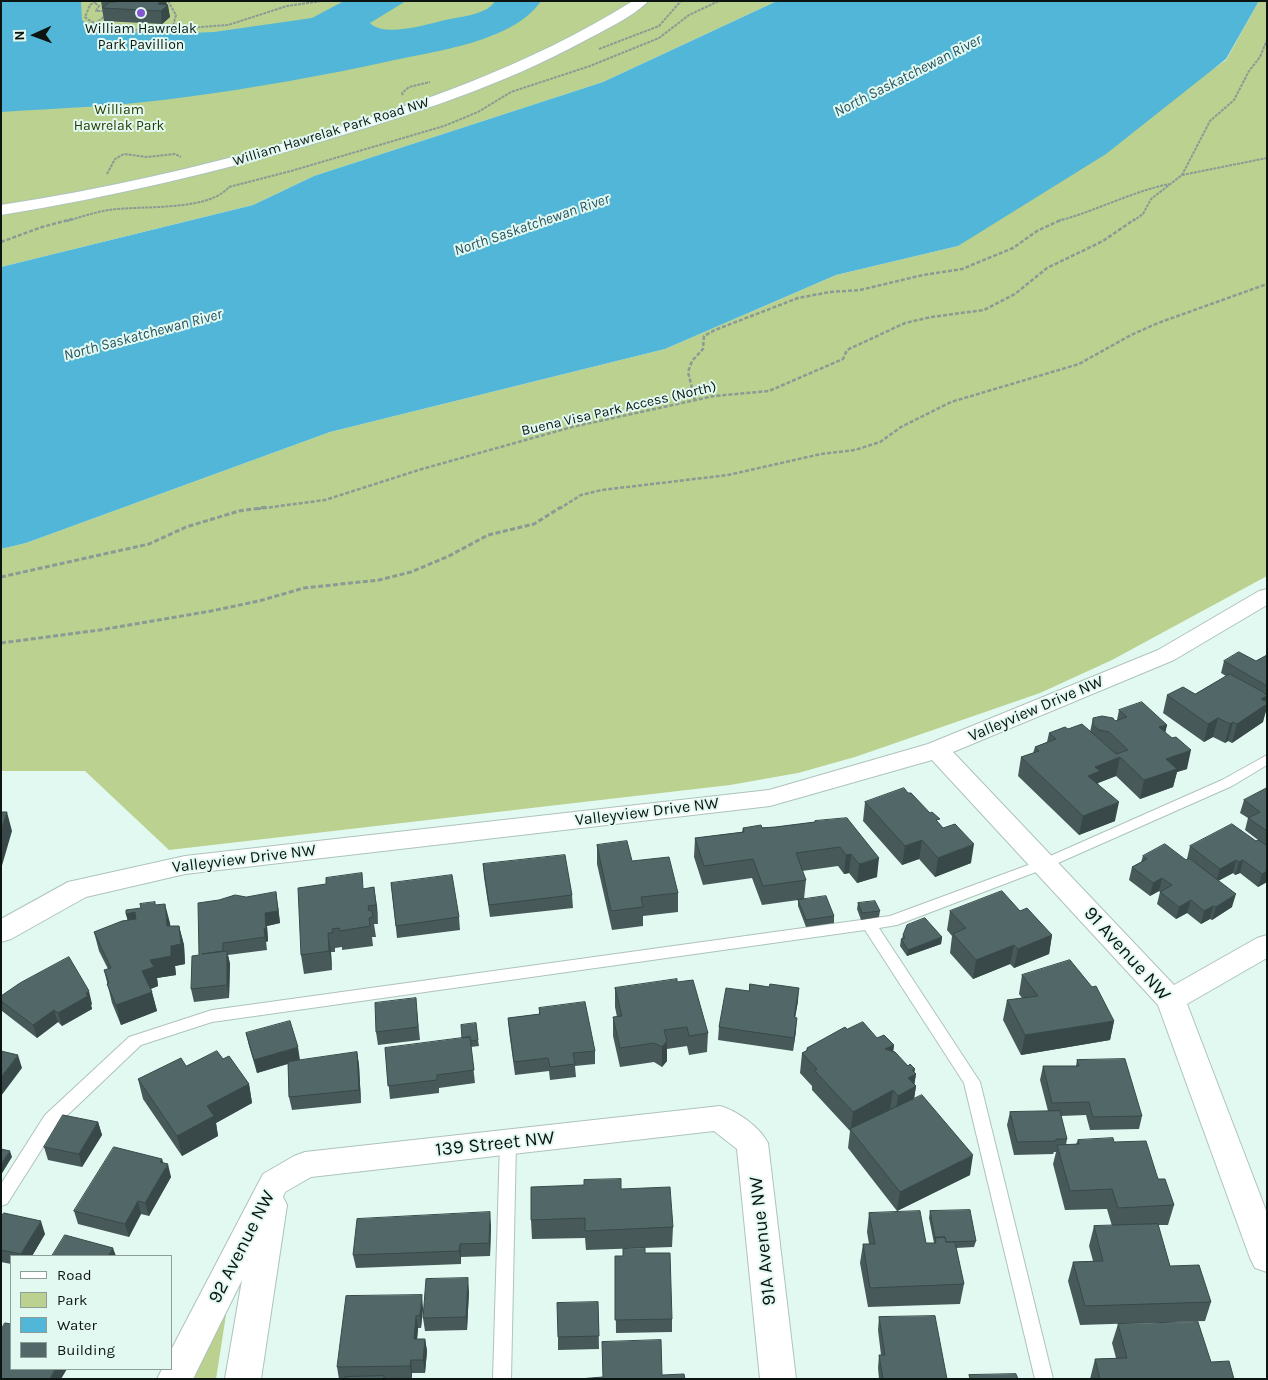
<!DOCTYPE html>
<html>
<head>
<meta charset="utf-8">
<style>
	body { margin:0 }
	#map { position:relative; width:1268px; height:1380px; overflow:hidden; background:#e2f9f1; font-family:Karla,sans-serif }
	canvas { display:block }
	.frame { position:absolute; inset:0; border:2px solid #0d1512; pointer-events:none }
	.legend { position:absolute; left:10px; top:1255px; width:162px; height:115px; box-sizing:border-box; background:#e2f9f1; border:1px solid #8d9e98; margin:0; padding:6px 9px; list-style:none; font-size:15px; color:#0d1512 }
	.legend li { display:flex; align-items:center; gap:10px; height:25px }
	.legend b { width:25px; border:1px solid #8d9e98 }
	.north { position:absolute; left:10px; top:10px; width:50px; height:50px; -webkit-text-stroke:4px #e2f9f1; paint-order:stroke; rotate:268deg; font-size:14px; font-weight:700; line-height:20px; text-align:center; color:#0d1512 }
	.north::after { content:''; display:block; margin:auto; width:18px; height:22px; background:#0d1512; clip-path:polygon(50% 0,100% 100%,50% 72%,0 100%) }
</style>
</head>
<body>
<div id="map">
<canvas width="1268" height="1380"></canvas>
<div class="frame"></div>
<ul class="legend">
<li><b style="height:6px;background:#fff"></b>Road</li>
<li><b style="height:14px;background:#bad18f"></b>Park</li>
<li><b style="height:14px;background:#52b6d8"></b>Water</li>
<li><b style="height:14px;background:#526868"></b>Building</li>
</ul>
<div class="north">N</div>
</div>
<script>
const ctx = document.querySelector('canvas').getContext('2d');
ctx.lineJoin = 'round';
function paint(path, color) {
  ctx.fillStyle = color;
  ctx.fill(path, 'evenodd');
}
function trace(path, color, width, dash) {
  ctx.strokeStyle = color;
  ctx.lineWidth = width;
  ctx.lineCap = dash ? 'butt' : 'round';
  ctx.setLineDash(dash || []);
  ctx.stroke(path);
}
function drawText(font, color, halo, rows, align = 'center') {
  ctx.font = font + ' Karla,sans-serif';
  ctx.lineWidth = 4;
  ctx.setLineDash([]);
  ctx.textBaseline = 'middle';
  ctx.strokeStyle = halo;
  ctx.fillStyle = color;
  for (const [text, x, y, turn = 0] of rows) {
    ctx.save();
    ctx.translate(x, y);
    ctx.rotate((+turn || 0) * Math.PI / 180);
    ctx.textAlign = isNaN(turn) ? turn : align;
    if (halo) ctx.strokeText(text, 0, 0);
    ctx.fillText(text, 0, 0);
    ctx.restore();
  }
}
const green = new Path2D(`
	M1,1H777L603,82L314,176L253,205L1,267Z
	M1259,1H1267V576L1112,660L1040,693L855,757L798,773L730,785L169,850L85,771H1V549L26,543L330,432L665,349L836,275L958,246L1226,60Z
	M220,1313L226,1315L216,1379H189Z`);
const water = new Path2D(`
	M1,1H81L82,20C96,34 138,31 158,32L164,34L214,32L312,18L344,1H406L370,23C384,38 428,24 445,20C459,17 474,16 487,9C490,7 493,4 495,1H541C513,42 435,51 390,61C322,76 254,88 186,97C125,106 63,108 1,112Z
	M777,1H1259L1226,59L1106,154L958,246L836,275L665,349L330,432L26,543L1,549V267L253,205L314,176L603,82Z`);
const pathFar2 = new Path2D(`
	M96,1L90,5L85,17C104,34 148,29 172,29
	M168,1L176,15L172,29L228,25L287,6L322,1
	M95,3L99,6L96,11H107
	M95,24L106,15
	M599,49L659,26L681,1
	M403,95L402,93L409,87L430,82
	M107,174L115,159L124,154L147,157L175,154L181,157
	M1182,175L1267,158
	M67,221C81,217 95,212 109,210C141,205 208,212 229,187L291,171L444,126L478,112L511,92L590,66L659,38L689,15L719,1
	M1058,221C1096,211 1131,192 1169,184
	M1133,221L1143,214L1151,199L1182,175L1210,121L1234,100L1249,71L1260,57L1267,40`);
const pathFar1 = new Path2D(`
	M1,242L42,227L72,219
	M695,400L688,372L692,361L703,349L704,336L715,330L798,298L830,292L860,290L923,275L962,269L1013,248L1037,231L1063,219
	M257,509L325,500L422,469L572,427L714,396L769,391L843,359L847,350L905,323L931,317L984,310L1015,294L1047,268L1103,241L1135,219
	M559,509L581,495L602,490L728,475L821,454L855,450L880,442L901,427L951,402L1079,364L1131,335L1158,323L1267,284`);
const path = new Path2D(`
	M1,577L149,544L186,527L239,511L267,507
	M1,643L100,630L211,611L259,601L304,588L379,580L411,572L449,556L488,535L534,524L561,507`);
const lane = new Path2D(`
	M1267,755V765L1232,786L1049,867L897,925L879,928L980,1082L1053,1379H1035L964,1083L865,930L212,1022L141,1045L57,1125L7,1204L1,1206V1184L45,1115L129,1037L212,1010L890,916L1039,861L1222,780Z
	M508,1135L514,1137L516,1142L511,1379H493L500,1142L502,1137Z`);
const street = new Path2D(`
	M633,1H648C636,15 601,32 584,41C503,85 414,114 326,140C219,172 111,197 1,215V205C100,190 196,168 292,141C412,107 527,67 633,1Z
	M1267,589V605L1174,660L953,752L1174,985L1257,938L1267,935V958L1187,1004L1267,1213V1272L1255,1268L1250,1258L1158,1005L932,760L770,806L185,874L86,897L11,939L1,942V919L68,882L185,856L769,790L928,744L1158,650L1259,591Z
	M720,1106C737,1111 759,1126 768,1143L796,1379H760L737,1149L714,1131L311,1177L285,1192L283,1197L287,1205L261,1379H225L242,1280L193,1379H157L162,1369H171V1350L263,1174L294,1156L305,1152Z`);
const wall = new Path2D(`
	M101,1H166L170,17L162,24L104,21Z
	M1267,655V700H1266L1265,701L1263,722L1232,743L1228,741L1225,743L1213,737L1204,742L1163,713L1167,695L1195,694L1226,676L1221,673L1224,661H1256Z
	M1119,710L1167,725L1165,732L1187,769L1177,772L1173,787L1140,799L1116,776L1098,783L1115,821L1079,835L1018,776L1021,757L1033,753L1035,747L1047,742L1049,733L1068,729L1090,732L1093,718L1115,721L1117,720Z
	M1267,788V882L1258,887L1240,873L1235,875L1233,873L1218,881L1232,907L1212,920L1210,919L1201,924L1187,913L1176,919L1157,904L1160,892L1159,891L1150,896L1129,880L1132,867L1141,862L1143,856L1186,860L1187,859L1190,846L1256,841L1258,840L1245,830L1248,818L1240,813L1244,800Z
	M908,793L939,823L971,863L935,877L919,859L902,865L863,821L865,802Z
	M815,821L877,877L857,883L849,873L844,874L838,866L802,871L806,880L804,899L834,916V923L806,927L798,906V900L762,905L752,878L703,885L694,857L695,838L742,832L743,828L775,827L815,822Z
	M597,845L632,861L678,893V912L643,916V926L612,930L597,864Z
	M483,864L572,895L573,908L490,917L484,877Z
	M391,883L459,917L460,930L397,938Z
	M364,889L377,906L378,924H374L376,937H372L373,946L342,950V947L335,948V952H331L332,970L304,974L301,955Z
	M858,903L880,911L879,917L861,920L857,909Z
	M155,905L170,923V926H179L184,945L185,964L175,966L176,975L157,978L158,986L151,989L157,1011L121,1025L112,1003L104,970L108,969L99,951L94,932L128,921L126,914Z
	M278,905L280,923L267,926L268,941L266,942L267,950L228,955L230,964L229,998L194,1002L191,989L199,955Z
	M950,911H1020L1052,935L1049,954L1014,968L1010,964L973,979L950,953L952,936L947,930Z
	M903,935L942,937L941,944L907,956L900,946L901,939H902Z
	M1022,975L1114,1021L1110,1040L1021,1055L1003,1020L1007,1000L1022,998L1019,994Z
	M677,982L708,1033L707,1052L689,1055L687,1046L667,1049V1061L662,1067L654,1062L620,1067L613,1036V1017H617L615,1007V988Z
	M1,996L92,1004L91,1005L92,1009L62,1026L58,1022L37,1038L2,1011Z
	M798,1001L795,1017L796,1031L793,1051L718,1040L719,1027Z
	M539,1008L595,1051V1064L575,1066L576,1077L550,1080L549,1071L515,1075L509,1031L508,1018L539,1014Z
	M417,1011L420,1040L378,1045L376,1032Z
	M847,1029L877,1038L894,1045L893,1052L916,1074L914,1085L916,1086L914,1099L970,1175L897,1211L848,1148L850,1131L812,1090V1086L800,1073L802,1053L806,1051L807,1048Z
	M246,1033L300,1060L296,1061L357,1052L359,1065L361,1103L292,1110L289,1097L288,1064L257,1073L249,1046Z
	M478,1040L479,1046L471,1047L475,1083L439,1088V1093L390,1099L385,1048Z
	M223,1059L249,1084L252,1103L216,1123L218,1136L182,1156L143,1099L138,1079L186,1066Z
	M1077,1060L1142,1116L1139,1129L1090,1130L1086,1115L1061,1116L1067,1139L1066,1145L1076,1144L1078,1140L1114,1142L1158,1179L1174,1205L1168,1225H1158L1170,1266L1211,1302L1205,1321L1080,1325L1068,1281L1073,1262L1093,1261L1089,1246L1094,1226H1112L1107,1209L1065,1210L1053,1164L1056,1152H1054L1053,1154L1014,1155L1007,1125L1010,1112L1048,1111L1040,1080L1043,1066H1076Z
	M98,1122L102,1135L82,1167L48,1160L44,1147Z
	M162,1159L163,1163L171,1177L149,1216L141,1214L129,1237L78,1224L74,1211Z
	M584,1180L621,1189L673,1227L672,1247L586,1250L585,1238L532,1239L531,1220L584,1185Z
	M930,1211L976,1241L974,1247L956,1248L964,1284L960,1304L868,1307L860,1263L863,1244H869L867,1232L869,1213L926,1243H934L929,1218Z
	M1,1217L45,1234L32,1256H11V1264L1,1262Z
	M491,1225L490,1256L461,1257V1264L356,1268L353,1255Z
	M615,1256H623L672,1319V1332L616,1333Z
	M469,1291L467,1330L425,1331L423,1318Z
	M598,1302L599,1349L558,1350V1337Z
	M423,1308L421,1328H418L417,1339H425L427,1351L425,1373H412V1379H339L337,1367Z
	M879,1317L947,1379H879L878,1368L879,1355H881L878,1330Z
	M1118,1324L1211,1362L1234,1379H1090L1095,1359L1116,1358L1112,1343Z`);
const shadedWall = new Path2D(`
	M156,1H166L167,6L168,5L170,17L162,24L161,11Z
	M1267,696L1264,706L1267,704V708L1263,722L1232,743L1237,724L1261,699Z
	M1218,718L1213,737L1204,742L1208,724Z
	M1233,722L1228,741L1225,743L1230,724Z
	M1167,725L1163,743L1159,727Z
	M1191,750L1187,769L1177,772L1173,787L1140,799L1144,780L1166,759Z
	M1120,757L1116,776L1098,783L1096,790L1088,776L1095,767Z
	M1119,802L1115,821L1079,835L1083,816Z
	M7,812L12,831L1,869V830Z
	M922,840L919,859L902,865L905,846Z
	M974,844L971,863L935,877L938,858Z
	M851,854L849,873L844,874L846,855Z
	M879,858L877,877L857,883L859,864Z
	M1236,860L1233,873L1216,882L1220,869Z
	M1243,860L1240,873L1235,875L1239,862Z
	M1267,871V882L1258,887L1262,874Z
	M1162,878L1159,891L1150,896L1153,883Z
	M374,887L377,906L378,924L376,905Z
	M276,892L280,923L267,926L268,941L266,942L267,950L264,929L265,913Z
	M1236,894L1232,907L1212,920L1216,907Z
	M1191,900L1187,913L1176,919L1179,907Z
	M165,904L170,923L172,945L167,926Z
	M1213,906L1210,919L1201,924L1204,911Z
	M135,912L140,931L131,933L126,914Z
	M179,926L184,945L185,964L175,966L176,975L157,978L158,986L147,990L142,971L150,960L171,946Z
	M328,933L331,952L332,970L329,951Z
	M1052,935L1049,954L1014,968L1018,949Z
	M942,937L941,944L907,956L908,950Z
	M1014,945L1010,964L973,979L976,960Z
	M227,951L230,964L229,998L227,985Z
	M799,988L798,1001L793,1030L794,1017Z
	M89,991L92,1004L91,1005L92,1009L62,1026L58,1013Z
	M152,992L157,1011L121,1025L116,1005Z
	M54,1010L58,1022L37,1038L33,1025Z
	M797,1018L796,1031L793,1051L794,1038Z
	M1114,1021L1110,1040L1021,1055L1025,1035Z
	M667,1041V1061L662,1067V1047Z
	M894,1045L891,1065L885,1049Z
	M298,1047L300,1060L257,1073L254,1060Z
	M357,1052L359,1065L361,1103L359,1090Z
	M18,1055L22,1068L1,1096V1077Z
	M915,1069L914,1076L916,1074L914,1087L916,1086L913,1105L895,1115L898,1096L908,1078L912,1070Z
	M249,1084L252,1103L216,1123L218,1136L182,1156L177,1136L207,1106Z
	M893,1090L890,1110L852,1131L851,1129L853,1112Z
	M98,1122L102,1135L82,1167L79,1154Z
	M10,1151L12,1157L1,1175V1164Z
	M973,1155L970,1175L897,1211L900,1192Z
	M162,1159L165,1170L168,1164L171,1177L149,1216L145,1203Z
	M138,1201L141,1214L129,1237L125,1224Z
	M490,1212L491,1225L490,1256L489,1243Z
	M41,1221L45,1234L32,1256H22L21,1254Z
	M460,1244L461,1257V1264L459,1251Z
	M113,1248L116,1256H108Z
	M468,1278L469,1291L467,1330L466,1317Z
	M422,1295L423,1308L421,1328L420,1315Z
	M416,1316L418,1328L416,1352L414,1339Z
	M425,1339L427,1351L425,1373L423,1360Z
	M411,1360L412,1373V1379L410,1366Z
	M55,1369H67L61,1379H50Z`);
const building = new Path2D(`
	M116,1H161L158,4L168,5L161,11L102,8L110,2H115Z
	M1239,652L1256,661L1267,655V686L1224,661Z
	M1230,674L1263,692L1267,696L1261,699L1267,702V704L1237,724L1233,722L1230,724L1218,718L1208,724L1167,695L1183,687L1195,694Z
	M1142,702L1167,725L1159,727L1172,738L1176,737L1191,750L1166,759L1177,769L1144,780L1120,757L1095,767L1100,771L1088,776L1119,802L1083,816L1021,757L1039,751L1035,747L1056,739L1049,733L1065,727L1068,729L1082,724L1116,754L1128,750L1109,732L1099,730L1093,725V718L1102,716L1113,718L1115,721L1127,717L1119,710Z
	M904,788L908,793H911L930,813L932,812L940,819L936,820L943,828L955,824L974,844L938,858L922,840L905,846L865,802Z
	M1267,788V831L1248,818L1260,812L1244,800Z
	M1,812H7L1,830Z
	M847,818L879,858L859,864L851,854L846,855L840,847L796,853L806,880L763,886L753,859L704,866L695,838L744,832L743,828L761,825L762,828L775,827L815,822V821Z
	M1232,824L1256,841L1259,840L1267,846V871L1262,874L1243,860L1239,862L1236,860L1220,869L1190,846Z
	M627,841L632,861L669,857L678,893L641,897L643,907L611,911L597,845Z
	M1165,844L1186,860L1189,858L1236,894L1216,907L1213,906L1204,911L1191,900L1179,907L1160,892L1172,885L1162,878L1153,883L1132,867L1147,859L1143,856Z
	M565,855L572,895L489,905L483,864Z
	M362,873L363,889L374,887L376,905L368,906L369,911L372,910L373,917L369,918L370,926L340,931L339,928L332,929L333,933H328L329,951L301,955L298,888L326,884V878Z
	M452,875L459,917L396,926L391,883Z
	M1002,891L1020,911L1027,908L1052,935L1018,949L1014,945L976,960L953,934L966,928L950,911Z
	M276,892L278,911L265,913L266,928L264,929L265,937L223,943V951L202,954L227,951V985L191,989L192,956L199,955L198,903L219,900L235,895L246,897Z
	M826,896L834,916L806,920L798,900Z
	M875,901L880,911L862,913L858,903Z
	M155,902V905L165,904L167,926H179L181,944L171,946V956L150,960L154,967L142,971L152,992L116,1005L107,984L109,983L104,970L111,968L94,932L122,921L136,919L135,912L126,914V910L141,908L140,904Z
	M925,918L942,937L908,950L901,939L905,938L903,935L907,925Z
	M69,957L89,991L86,993L88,996L58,1013L54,1010L33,1025L1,1001V996L20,983Z
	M1070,960L1092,987L1096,986L1114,1021L1025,1035L1007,1000L1038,996L1022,975Z
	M677,979V982L693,980L708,1033L689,1036L687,1027L664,1030L667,1041L662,1047L654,1043L620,1048L613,1017L622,1016L615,988Z
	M750,984L769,987L770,984L799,988L794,1017L797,1018L794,1038L719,1027L726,988L749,991Z
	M416,998L418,1027L376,1032L375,1003Z
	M585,1002L595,1051L573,1053L575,1064L550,1067L548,1058L514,1062L508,1018L540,1014L539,1008Z
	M290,1021L298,1047L254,1060L246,1033Z
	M863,1022L877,1038L884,1035L894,1045L885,1049L895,1052L908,1066L910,1064L915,1069L912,1070L916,1074L908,1078L916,1086L898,1096L893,1090L853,1112L814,1070L817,1069L802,1053L808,1050L807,1048L845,1027L847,1029Z
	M476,1023L478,1040L471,1041L470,1037L462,1038L461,1025Z
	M470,1037L474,1070L437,1075V1080L388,1086L385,1048Z
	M1,1051L18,1055L1,1077Z
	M217,1051L223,1059L229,1056L249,1084L207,1106L214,1116L177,1136L138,1079L181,1058L186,1066Z
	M357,1052L359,1090L289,1097L288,1062Z
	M1125,1059L1142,1116L1093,1117L1089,1102L1052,1103L1043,1066H1079L1077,1060Z
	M922,1095L973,1155L900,1192L850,1129Z
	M1060,1111L1067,1139H1056V1141L1017,1142L1010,1112Z
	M63,1115L98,1122L79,1154L44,1147Z
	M1113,1138L1114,1142L1146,1141L1158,1179H1165L1174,1205L1118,1208L1112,1189L1070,1191L1057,1145L1079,1144L1078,1140Z
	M114,1147L162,1159L160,1162L168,1164L145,1203L138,1201L125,1224L74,1211Z
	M1,1149L10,1151L1,1164Z
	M621,1179V1189L670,1187L673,1227L585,1231V1218L531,1220V1187L584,1185V1180Z
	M970,1210L976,1241L946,1242L945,1237L935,1238L930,1211Z
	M920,1211L926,1243H936L935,1237H945L946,1242H955L964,1284L870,1288L863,1244H875L869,1213Z
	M490,1212L489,1243L460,1244L459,1251L353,1255L357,1219Z
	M4,1213L41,1221L21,1254L1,1250V1217Z
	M1158,1224L1170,1266L1199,1265L1211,1302L1085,1306L1073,1262L1103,1261L1094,1226Z
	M65,1235L113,1248L108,1256H52Z
	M645,1248V1253H670L672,1319L615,1320V1256H623V1249Z
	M468,1278L466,1317L423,1318L426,1279Z
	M422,1295L420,1315L416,1316L414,1339H425L423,1360H411L410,1366L337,1367L346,1296Z
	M598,1302L599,1336L558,1337L557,1303Z
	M935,1316L947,1379H883L879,1355H885L879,1317Z
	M1198,1322L1211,1362L1229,1361L1234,1379H1100L1095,1359L1127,1358L1118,1324Z
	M5,1323L11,1324V1369H55L50,1379H1V1330Z
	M661,1340L662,1375L684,1374L685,1379H579L603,1377L602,1342Z
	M1016,1374L1018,1379H970L969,1375Z
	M384,1376V1379H345V1377Z`);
const markers = [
	[141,13,5,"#8455ce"]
];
const farPoinames = [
	["William Hawrelak",141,29],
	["Park Pavillion",141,45]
];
const farParknames = [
	["William",119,110],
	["Hawrelak Park",119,126]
];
const farStreetnames = [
	["William Hawrelak Park Road NW",331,132,-17],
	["Buena Visa Park Access (North)",619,409,-13]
];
const farWaternames = [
	["North Saskatchewan River",908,76,-27],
	["North Saskatchewan River",532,225,-19],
	["North Saskatchewan River",143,335,-15]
];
const streetNames = [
	["Valleyview Drive NW",1036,709,-23],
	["Valleyview Drive NW",647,812,-7],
	["Valleyview Drive NW",244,859,-7]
];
const nearStreetnames = [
	["91 Avenue NW",1127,954,48],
	["139 Street NW",495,1144,-6],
	["91A Avenue NW",763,1241,-96],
	["92 Avenue NW",242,1247,-63]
];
paint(green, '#bad18f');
paint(water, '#52b6d8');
trace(lane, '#adc3bb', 2);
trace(street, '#adc3bb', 2);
trace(pathFar2, '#8a9b95', 2, [3, 1]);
trace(pathFar1, '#8a9b95', 2.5, [4, 2]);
trace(path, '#8a9b95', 3, [5, 2.5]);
paint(lane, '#fff');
paint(street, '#fff');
paint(wall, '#475959');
paint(shadedWall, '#394949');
paint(building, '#526868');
trace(building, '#394949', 1);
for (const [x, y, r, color] of markers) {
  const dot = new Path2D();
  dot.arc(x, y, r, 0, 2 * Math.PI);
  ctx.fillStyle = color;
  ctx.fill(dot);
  trace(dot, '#e2f9f1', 2);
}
drawText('14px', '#0d1512', '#e2f9f1', farPoinames);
drawText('14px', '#2b3a00', '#e2f9f1', farParknames);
drawText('14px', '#0d1512', '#e2f9f1', farStreetnames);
drawText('italic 15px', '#275261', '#e2f9f1', farWaternames);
drawText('16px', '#0d1512', '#e2f9f1', streetNames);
drawText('19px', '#0d1512', '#e2f9f1', nearStreetnames);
</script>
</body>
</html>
